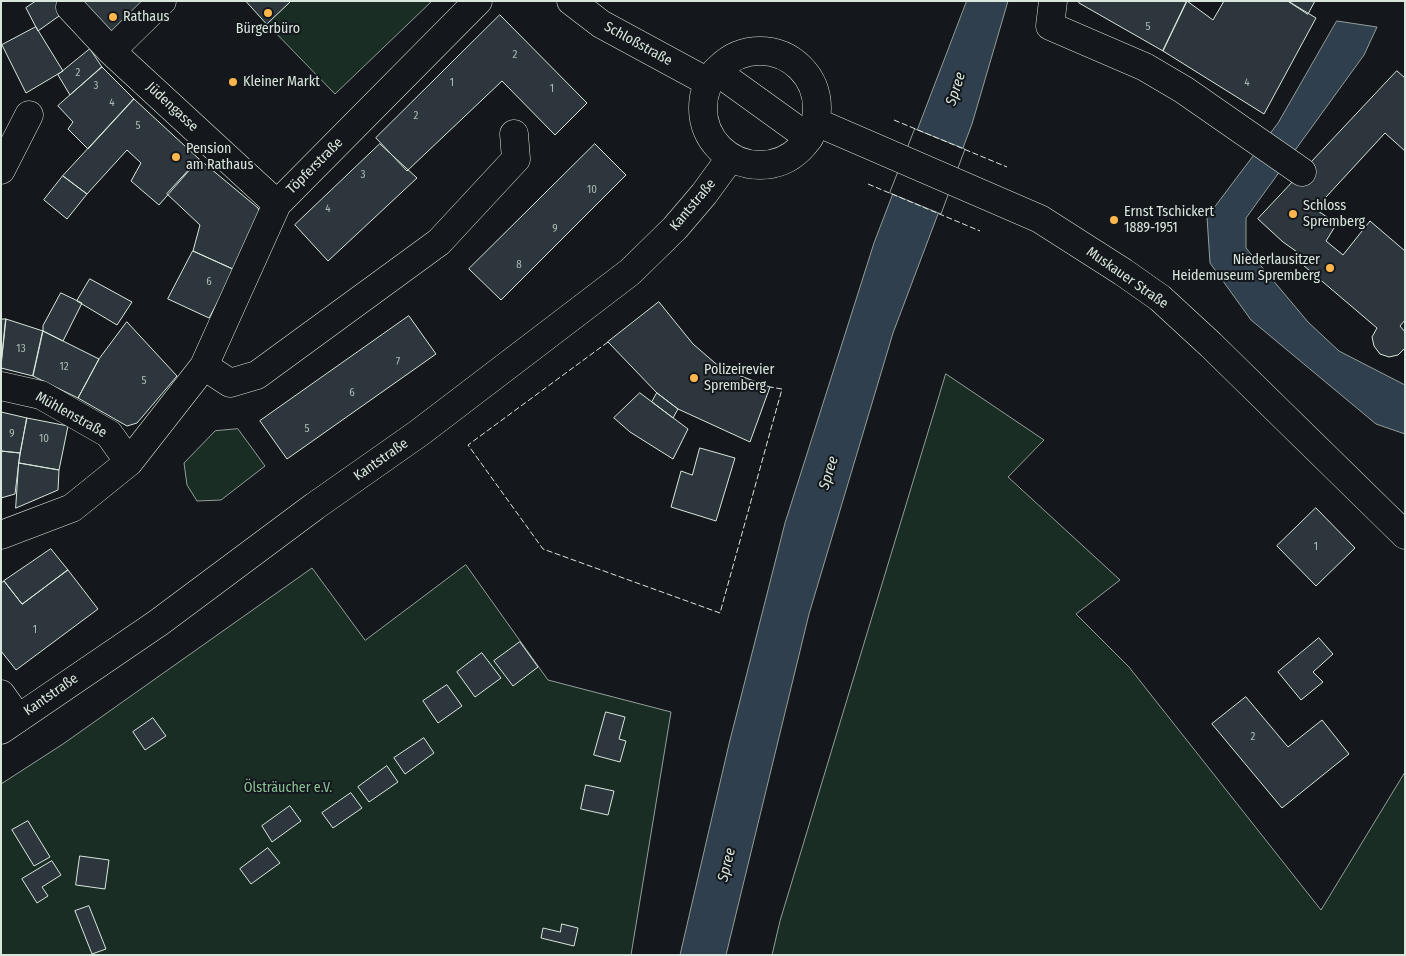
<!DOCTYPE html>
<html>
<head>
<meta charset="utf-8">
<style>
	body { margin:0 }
	#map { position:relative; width:1406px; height:956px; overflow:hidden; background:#14181c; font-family:"Fira Sans Condensed",sans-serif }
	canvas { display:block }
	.frame { position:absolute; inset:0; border:2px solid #d8e6dc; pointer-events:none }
</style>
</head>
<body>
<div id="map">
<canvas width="1406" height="956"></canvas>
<div class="frame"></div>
</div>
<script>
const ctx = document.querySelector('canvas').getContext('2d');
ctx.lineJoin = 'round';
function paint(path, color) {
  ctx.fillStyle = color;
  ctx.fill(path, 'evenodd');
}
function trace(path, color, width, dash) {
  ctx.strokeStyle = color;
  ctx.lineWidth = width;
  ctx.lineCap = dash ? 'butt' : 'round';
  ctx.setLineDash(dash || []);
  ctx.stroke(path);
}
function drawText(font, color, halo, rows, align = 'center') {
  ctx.font = font + ' "Fira Sans Condensed",sans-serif';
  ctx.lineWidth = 4;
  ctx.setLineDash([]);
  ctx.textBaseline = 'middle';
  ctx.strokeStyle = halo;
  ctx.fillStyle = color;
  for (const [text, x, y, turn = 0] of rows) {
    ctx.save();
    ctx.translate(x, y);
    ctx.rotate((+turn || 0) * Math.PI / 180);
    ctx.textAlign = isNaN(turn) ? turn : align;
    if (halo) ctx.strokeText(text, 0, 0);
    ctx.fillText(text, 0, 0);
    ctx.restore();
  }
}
const green = new Path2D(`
	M291,1H432L335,94L267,24Z
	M946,374L1044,440L1008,477L1120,580L1076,614L1129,667L1321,910L1405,772V955H772L780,921Z
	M238,429L265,466L221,500L197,501L187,485L184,463L215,431Z
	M466,565L548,680L671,712L631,955H1V784L63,744L312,568L365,640Z`);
const water = new Path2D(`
	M967,1H1008L972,124L893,333L809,614L726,955H680L729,744L785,523L874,243Z
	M1337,21L1377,27L1364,55L1246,218V248L1308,322L1339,351L1405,385V434L1376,424L1251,320L1210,263L1207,217L1278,123Z`);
const pier = new Path2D(`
	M915,129L965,149L941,214L890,193Z`);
const building = new Path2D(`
	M36,1H58L66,11L38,31L26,8Z
	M83,1H144L112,32Z
	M246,1H291L267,24Z
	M1080,1H1187L1163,51L1079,3Z
	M1187,1L1213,20L1224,1H1288L1316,18L1264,114L1163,51Z
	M1288,1H1315L1308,14Z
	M500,15L587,103L555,135L502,81L407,171L376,138Z
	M36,27L63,71L26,93L2,45Z
	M90,49L102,67L70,95L58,75Z
	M102,67L134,99L88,149L68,129L73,122L58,106Z
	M1397,71L1405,78V151L1385,133L1315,209L1333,221L1334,228L1326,241L1343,255L1370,221L1405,251V320L1400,326L1405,332V348L1398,355L1389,357L1380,354L1374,346L1372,337L1377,328L1303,265L1307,259L1283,242L1258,219Z
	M134,99L199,159L159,205L131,181L141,163L127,150L87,194L63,176Z
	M380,144L417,178L328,261L295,225Z
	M595,144L626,175L501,300L469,269Z
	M199,159L258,208L261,215L235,270L193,251L200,225L167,194Z
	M63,176L87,194L67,219L44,200Z
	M193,251L235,270L209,318L168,299Z
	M90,279L132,302L117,325L77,301Z
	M61,293L82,303L63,341L43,331V326Z
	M659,302L693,344L722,369L770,387L750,442L678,409L657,393L608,342Z
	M409,316L436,354L287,459L260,421Z
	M1,319H6L1,366Z
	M6,319L43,331L33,376L1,368Z
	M127,322L177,376L137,423L127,426L78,398L99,359Z
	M43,331L99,359L78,398L33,376Z
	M640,393L688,429L673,459L630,432L614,418Z
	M657,393L678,409L673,418L652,402Z
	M1,412L27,418L20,453L1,451Z
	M27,418L68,426L59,470L19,463Z
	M700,448L735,458L716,521L671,507L681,471L692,475Z
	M1,451L20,453L15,494L1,498Z
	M19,463L59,470L58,490L16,508Z
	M1316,508L1355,548L1316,586L1277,546Z
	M51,549L68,570L22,604L4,581Z
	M68,570L98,609L16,670L1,651V583L4,581L22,604Z
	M1319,638L1333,654L1313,672L1323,682L1301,700L1278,672Z
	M520,642L538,667L513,686L494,661Z
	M482,653L501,678L475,697L457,672Z
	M447,685L462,706L438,723L423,701Z
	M1246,697L1288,747L1322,720L1349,754L1282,808L1212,724Z
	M606,712L625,717L619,739L626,741L620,762L594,755Z
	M153,718L166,736L145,750L133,732Z
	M424,738L434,753L405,774L394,758Z
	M387,766L398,782L369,802L358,787Z
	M586,785L614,791L608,815L581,809Z
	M351,793L362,808L333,828L322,813Z
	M290,806L301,821L272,842L262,826Z
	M28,821L50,857L34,866L12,830Z
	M268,848L280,863L251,884L240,869Z
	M80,856L109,860L105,889L76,885Z
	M52,861L61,875L42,887L48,896L37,903L22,879Z
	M89,906L106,949L92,954L75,911Z
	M562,924L578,928L574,946L541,938L543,928L560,932Z`);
const minor = new Path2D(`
	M1053,1L1050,26L1145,67L1184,90L1302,172
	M70,7L111,51L277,204
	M111,51L162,1
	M716,71L809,138
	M1,170L29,115
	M204,366L230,383L257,375L439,242L516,159L514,134
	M1,386L41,395L109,434L129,462
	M1,535L72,508L129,462L204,366L277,204L478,1
	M1,694L18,718`);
const major = new Path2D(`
	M571,1L601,24L708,82
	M703 108a57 57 0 1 1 114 0a57 57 0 1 1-114 0Z
	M816,122L1040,219L1123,272L1160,298L1211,345L1405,535
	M1,730L158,623L315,506L419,433L630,272L675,228L704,194L731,157`);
const fence = new Path2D(`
	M894,120L1007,167
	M868,184L980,231
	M608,342L468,445L543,549L720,613L782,389L770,387`);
const markers = [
	[268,13,5,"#ffb74d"],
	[113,17,5,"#ffb74d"],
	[233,82,5,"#ffb74d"],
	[176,157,5,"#ffb74d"],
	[1293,214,5,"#ffb74d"],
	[1114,220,5,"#ffb74d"],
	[1330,268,5,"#ffb74d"],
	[694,378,5,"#ffb74d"]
];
const numberNames = [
	["5",1148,27],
	["2",515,55],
	["2",78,73],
	["1",452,83],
	["4",1247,83],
	["3",96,86],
	["1",552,89],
	["4",112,103],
	["2",416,116],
	["5",138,126],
	["3",363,175],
	["10",592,190],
	["4",328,209],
	["9",555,229],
	["8",519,265],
	["6",209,282],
	["13",21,349],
	["7",398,362],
	["12",64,367],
	["5",144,381],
	["6",352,393],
	["5",307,429],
	["9",12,434],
	["10",44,439],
	["1",1316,547],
	["1",35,630],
	["2",1253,737]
];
const poiNames = [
	["Rathaus",123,17],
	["Bürgerbüro",268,29,"center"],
	["Kleiner Markt",243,82],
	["Pension",186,149],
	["am Rathaus",186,165],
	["Schloss",1303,206],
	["Spremberg",1303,222],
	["Ernst Tschickert",1124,212],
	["1889-1951",1124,228],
	["Niederlausitzer",1320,260,"right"],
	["Heidemuseum Spremberg",1320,276,"right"],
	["Polizeirevier",704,370],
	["Spremberg",704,386]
];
const streetNames = [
	["Schloßstraße",638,44,29],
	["Jüdengasse",172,107,43],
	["Töpferstraße",315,166,-45],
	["Kantstraße",693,205,-50],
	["Muskauer Straße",1127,278,35],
	["Mühlenstraße",71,415,29],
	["Kantstraße",381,460,-35],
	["Kantstraße",51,695,-35]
];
const parkNames = [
	["Ölsträucher e.V.",288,788]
];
const waterNames = [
	["Spree",956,89,-72],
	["Spree",829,473,-73],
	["Spree",727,865,-76]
];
paint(green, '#1a2d24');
trace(green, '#939e99', 1);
paint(water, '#2f3f4d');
trace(water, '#939e99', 1);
paint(pier, '#14181c');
trace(pier, '#939e99', 1);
paint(building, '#2c363c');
trace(building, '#d8e6dc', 1);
trace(minor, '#d8e6dc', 29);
trace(major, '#d8e6dc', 29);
trace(minor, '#14181c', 28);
trace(major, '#14181c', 28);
trace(fence, '#d8e6dc', 1, [6, 2.5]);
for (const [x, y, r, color] of markers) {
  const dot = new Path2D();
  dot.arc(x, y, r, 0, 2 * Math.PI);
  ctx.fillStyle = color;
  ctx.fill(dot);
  trace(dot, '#14181c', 2);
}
drawText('11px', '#adbab4', null, numberNames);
drawText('14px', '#d8e6dc', '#14181c', poiNames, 'left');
drawText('14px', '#d8e6dc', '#14181c', streetNames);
drawText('14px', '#8ac095', '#14181c', parkNames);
drawText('italic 15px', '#d8e6dc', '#14181c', waterNames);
</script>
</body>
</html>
